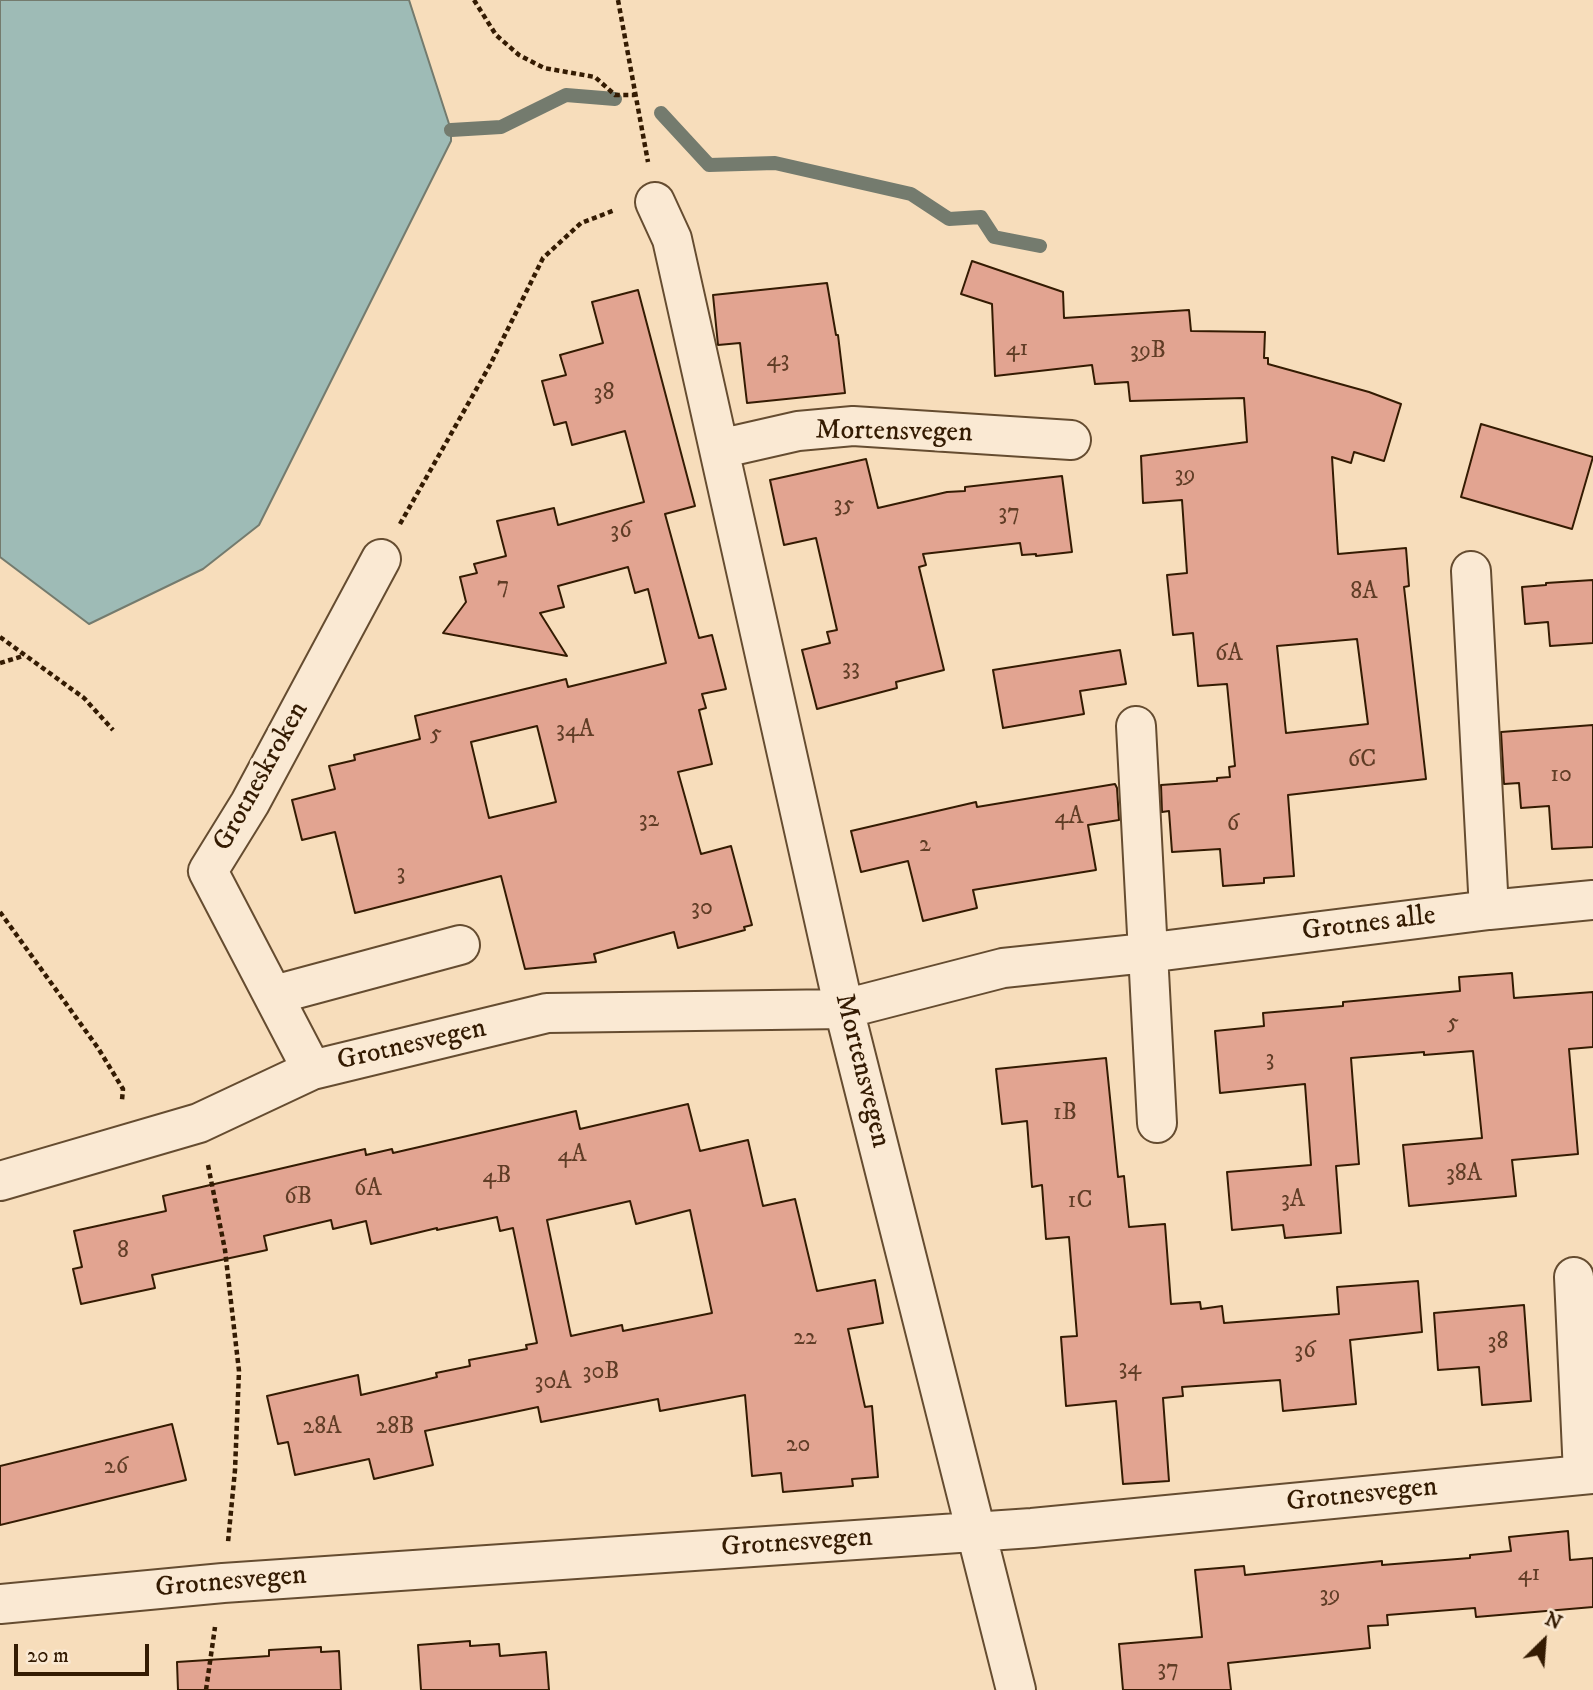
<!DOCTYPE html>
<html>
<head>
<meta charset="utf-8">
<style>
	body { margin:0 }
	#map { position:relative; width:1593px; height:1690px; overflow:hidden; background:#f7ddbb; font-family:"IM FELL DW Pica",serif }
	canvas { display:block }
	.north { position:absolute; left:1509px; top:1606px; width:70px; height:70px; -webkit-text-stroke:5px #fae9d3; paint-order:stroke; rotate:25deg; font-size:19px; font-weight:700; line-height:28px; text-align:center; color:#341b02 }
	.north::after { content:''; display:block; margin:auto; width:24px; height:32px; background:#341b02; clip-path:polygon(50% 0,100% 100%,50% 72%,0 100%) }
	.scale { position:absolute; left:14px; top:1644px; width:135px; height:32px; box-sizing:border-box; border:4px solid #341b02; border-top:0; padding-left:9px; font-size:21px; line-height:24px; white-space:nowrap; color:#341b02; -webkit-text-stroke:5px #fae9d3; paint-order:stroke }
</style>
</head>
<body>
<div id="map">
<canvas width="1593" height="1690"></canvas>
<div class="north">N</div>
<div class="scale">20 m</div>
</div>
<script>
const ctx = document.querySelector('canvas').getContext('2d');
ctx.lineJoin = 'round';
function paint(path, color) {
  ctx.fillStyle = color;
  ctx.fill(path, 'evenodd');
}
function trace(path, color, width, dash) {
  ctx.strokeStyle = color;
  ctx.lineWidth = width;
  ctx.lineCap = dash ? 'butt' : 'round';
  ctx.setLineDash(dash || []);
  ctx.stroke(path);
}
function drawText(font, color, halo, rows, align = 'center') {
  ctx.font = font + ' "IM FELL DW Pica",serif';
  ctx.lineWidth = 7;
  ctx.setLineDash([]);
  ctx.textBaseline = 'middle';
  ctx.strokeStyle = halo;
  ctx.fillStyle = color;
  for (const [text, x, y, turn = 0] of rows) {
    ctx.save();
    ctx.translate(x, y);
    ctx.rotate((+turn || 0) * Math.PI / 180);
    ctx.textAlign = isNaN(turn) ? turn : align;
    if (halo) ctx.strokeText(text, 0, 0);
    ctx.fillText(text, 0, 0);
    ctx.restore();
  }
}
const water = new Path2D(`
	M0,0H409L451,130V141L259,525L203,569L89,624L0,557Z`);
const stream = new Path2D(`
	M661,113L709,165L775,163L911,194L949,219L981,217L994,237L1040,246
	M451,130L501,127L566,95L615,99`);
const building = new Path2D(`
	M972,261L1063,292L1064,318L1189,310L1191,331L1265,332L1264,358H1268V364L1369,392L1401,404L1384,461L1354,452L1351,463L1332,457L1338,554L1406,548L1409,586L1404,587L1426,779L1288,795L1294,876L1264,878V883L1223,886L1220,849L1172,852L1169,811L1162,812L1161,785L1217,781V778L1230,777L1229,767L1235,766L1227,684L1198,686L1193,633L1173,635L1167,575L1187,573L1182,500L1143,503L1141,456L1247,442L1244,398L1130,401L1128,382L1095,384L1092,365L995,376L992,304L961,294ZM1357,639L1368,724L1286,733L1277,646Z
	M827,283L836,335H838L845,393L747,403L740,343L718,345L713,295Z
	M638,290L695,506L665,514L699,638L712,635L726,689L702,694L706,708L699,710L712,764L678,772L701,854L731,846L752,925L744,927L745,930L678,948L674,932L594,954L596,962L525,969L501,876L355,913L335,832L302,840L292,800L335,789L329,766L355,760L354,755L420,739L415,716L566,679L568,687L666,663L648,589L635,593L628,567L558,586L564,607L540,613L567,656L443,633L466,602L460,577L477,573L474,564L506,556L497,521L554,508L558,525L644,502L625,431L572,445L566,422L554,425L542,381L566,375L560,355L603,343L592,302ZM537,726L556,802L489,818L471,742Z
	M1481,424L1593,457L1572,529L1461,497Z
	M866,459L878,508L947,492L965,491V487L1062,476L1072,552L1036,556V554L1022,555L1020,543L923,554L926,565L919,567L944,670L896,682L897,688L817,709L802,650L830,643L827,632L837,630L816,538L784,545L770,480Z
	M1593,580V643L1550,646L1548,622L1525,624L1522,587L1546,585V583Z
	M1120,650L1126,684L1080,691L1084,714L1003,728L993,670Z
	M1593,725V847L1552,849L1549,806L1521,808L1519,783L1504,784L1501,732Z
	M1115,784L1117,788L1119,820L1088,825L1096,870L973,890L977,908L923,921L908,861L861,872L851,831L976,802L977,807Z
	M1512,973L1514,998L1593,992V1047L1569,1049L1578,1154L1512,1160L1516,1196L1409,1206L1403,1145L1482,1138L1473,1051L1424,1055V1052L1351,1058L1359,1164L1336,1166L1341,1233L1285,1238L1283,1225L1232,1230L1227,1172L1311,1165L1305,1084L1220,1093L1215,1031L1264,1026L1263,1013L1343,1006V1002L1460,991L1459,977Z
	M1106,1058L1118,1177L1124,1176L1129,1227L1165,1224L1171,1304L1200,1302L1201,1309L1222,1306L1224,1323L1339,1314L1337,1287L1418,1281L1422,1332L1350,1340L1356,1404L1283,1411L1280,1380L1182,1387L1183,1396L1163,1398L1169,1481L1123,1484L1116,1401L1066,1406L1061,1337L1077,1336L1069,1237L1046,1239L1042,1185L1032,1187L1027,1121L1002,1124L996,1069Z
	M688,1104L700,1151L748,1140L763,1206L795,1199L817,1291L875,1280L883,1323L848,1329L865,1407L872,1406L878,1477L852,1479L853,1486L783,1492L781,1473L752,1476L745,1395L660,1411L658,1399L541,1422L538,1407L425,1431L433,1465L374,1479L369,1459L295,1475L288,1442L278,1444L267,1396L358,1375L361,1395L437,1377L436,1373L470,1366L469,1360L527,1349L526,1345L537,1343L513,1228L500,1231L497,1217L437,1230V1228L371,1244L366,1221L333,1229L331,1220L264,1236L267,1250L152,1275L155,1288L81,1304L73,1269L82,1267L74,1231L166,1211L163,1196L365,1149L366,1155L392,1149L393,1153L576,1111L580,1129ZM630,1201L636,1224L690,1210L712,1313L623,1331L622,1325L571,1336L547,1220Z
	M1524,1305L1531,1401L1482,1405L1479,1367L1438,1370L1434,1313Z
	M172,1424L186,1480L0,1525V1466Z
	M1568,1531L1570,1560L1593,1558V1607L1476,1617L1475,1608L1387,1615L1388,1625L1368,1626L1370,1648L1228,1663L1231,1690H1123L1119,1644L1202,1637L1195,1570L1244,1566L1245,1575L1382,1561V1565L1470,1558V1555L1511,1551L1509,1537Z
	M470,1641V1646L499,1644L500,1656L546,1652L549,1690H421L418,1645Z
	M321,1647V1652L339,1651L341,1690H178L177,1662L269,1656V1650Z`);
const path = new Path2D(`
	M474,0L496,35L519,55L544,68L595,77L615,95H635
	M618,0L648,162
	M400,524L490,365L543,258L581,223L615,210
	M0,637L84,698L113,730
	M0,663L23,656
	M0,912L98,1048L123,1089L122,1100
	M208,1165L225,1250L239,1371L235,1470L228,1542
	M206,1690L215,1627`);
const minor = new Path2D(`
	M655,202L672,239L844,1009L1016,1690
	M719,449L798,431L853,426L1071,440
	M1471,571L1489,910
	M1136,726L1157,1123
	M274,995L460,945
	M312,1070L208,871L250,803L381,559
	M0,1181L199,1123L312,1070L547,1013L844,1009L1003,968L1146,953L1489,910L1593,900
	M1574,1277L1583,1474
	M0,1604L223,1583L1032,1528L1593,1474`);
const numberNames = [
	["41",1017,350],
	["39B",1148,352],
	["43",778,361],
	["38",604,394],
	["39",1185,476],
	["35",844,506],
	["37",1009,514],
	["36",621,532],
	["7",503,587],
	["8A",1364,593],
	["6A",1229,655],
	["33",851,669],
	["34A",575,731],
	["5",436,735],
	["6C",1362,761],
	["10",1561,776],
	["4A",1069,818],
	["32",649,821],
	["6",1233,825],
	["2",925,846],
	["3",401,874],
	["30",702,909],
	["5",1453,1024],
	["3",1270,1060],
	["1B",1065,1114],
	["4A",572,1156],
	["38A",1464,1175],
	["4B",497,1177],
	["6A",368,1190],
	["6B",298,1198],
	["3A",1293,1201],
	["1C",1080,1202],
	["8",123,1252],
	["22",805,1339],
	["38",1498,1343],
	["36",1305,1352],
	["34",1130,1369],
	["30B",601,1373],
	["30A",553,1383],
	["28A",322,1428],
	["28B",395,1428],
	["20",798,1446],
	["26",116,1468],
	["41",1529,1575],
	["39",1330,1596],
	["37",1168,1670]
];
const streetNames = [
	["Mortensvegen",894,433,1],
	["Grotneskroken",262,777,-61],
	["Grotnes alle",1369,925,-7],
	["Grotnesvegen",412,1046,-13],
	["Mortensvegen",861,1071,76],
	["Grotnesvegen",1362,1496,-6],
	["Grotnesvegen",797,1544,-4],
	["Grotnesvegen",231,1583,-5]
];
paint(water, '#9ebbb6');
trace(water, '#747b6e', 2);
trace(stream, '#747b6e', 14);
paint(building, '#e2a491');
trace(building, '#341b02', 2);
trace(minor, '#654c30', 42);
trace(path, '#341b02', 4.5, [5, 3.5]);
trace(minor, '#fae9d3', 38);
drawText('24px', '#603d26', null, numberNames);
drawText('28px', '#341b02', '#fae9d3', streetNames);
</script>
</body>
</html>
